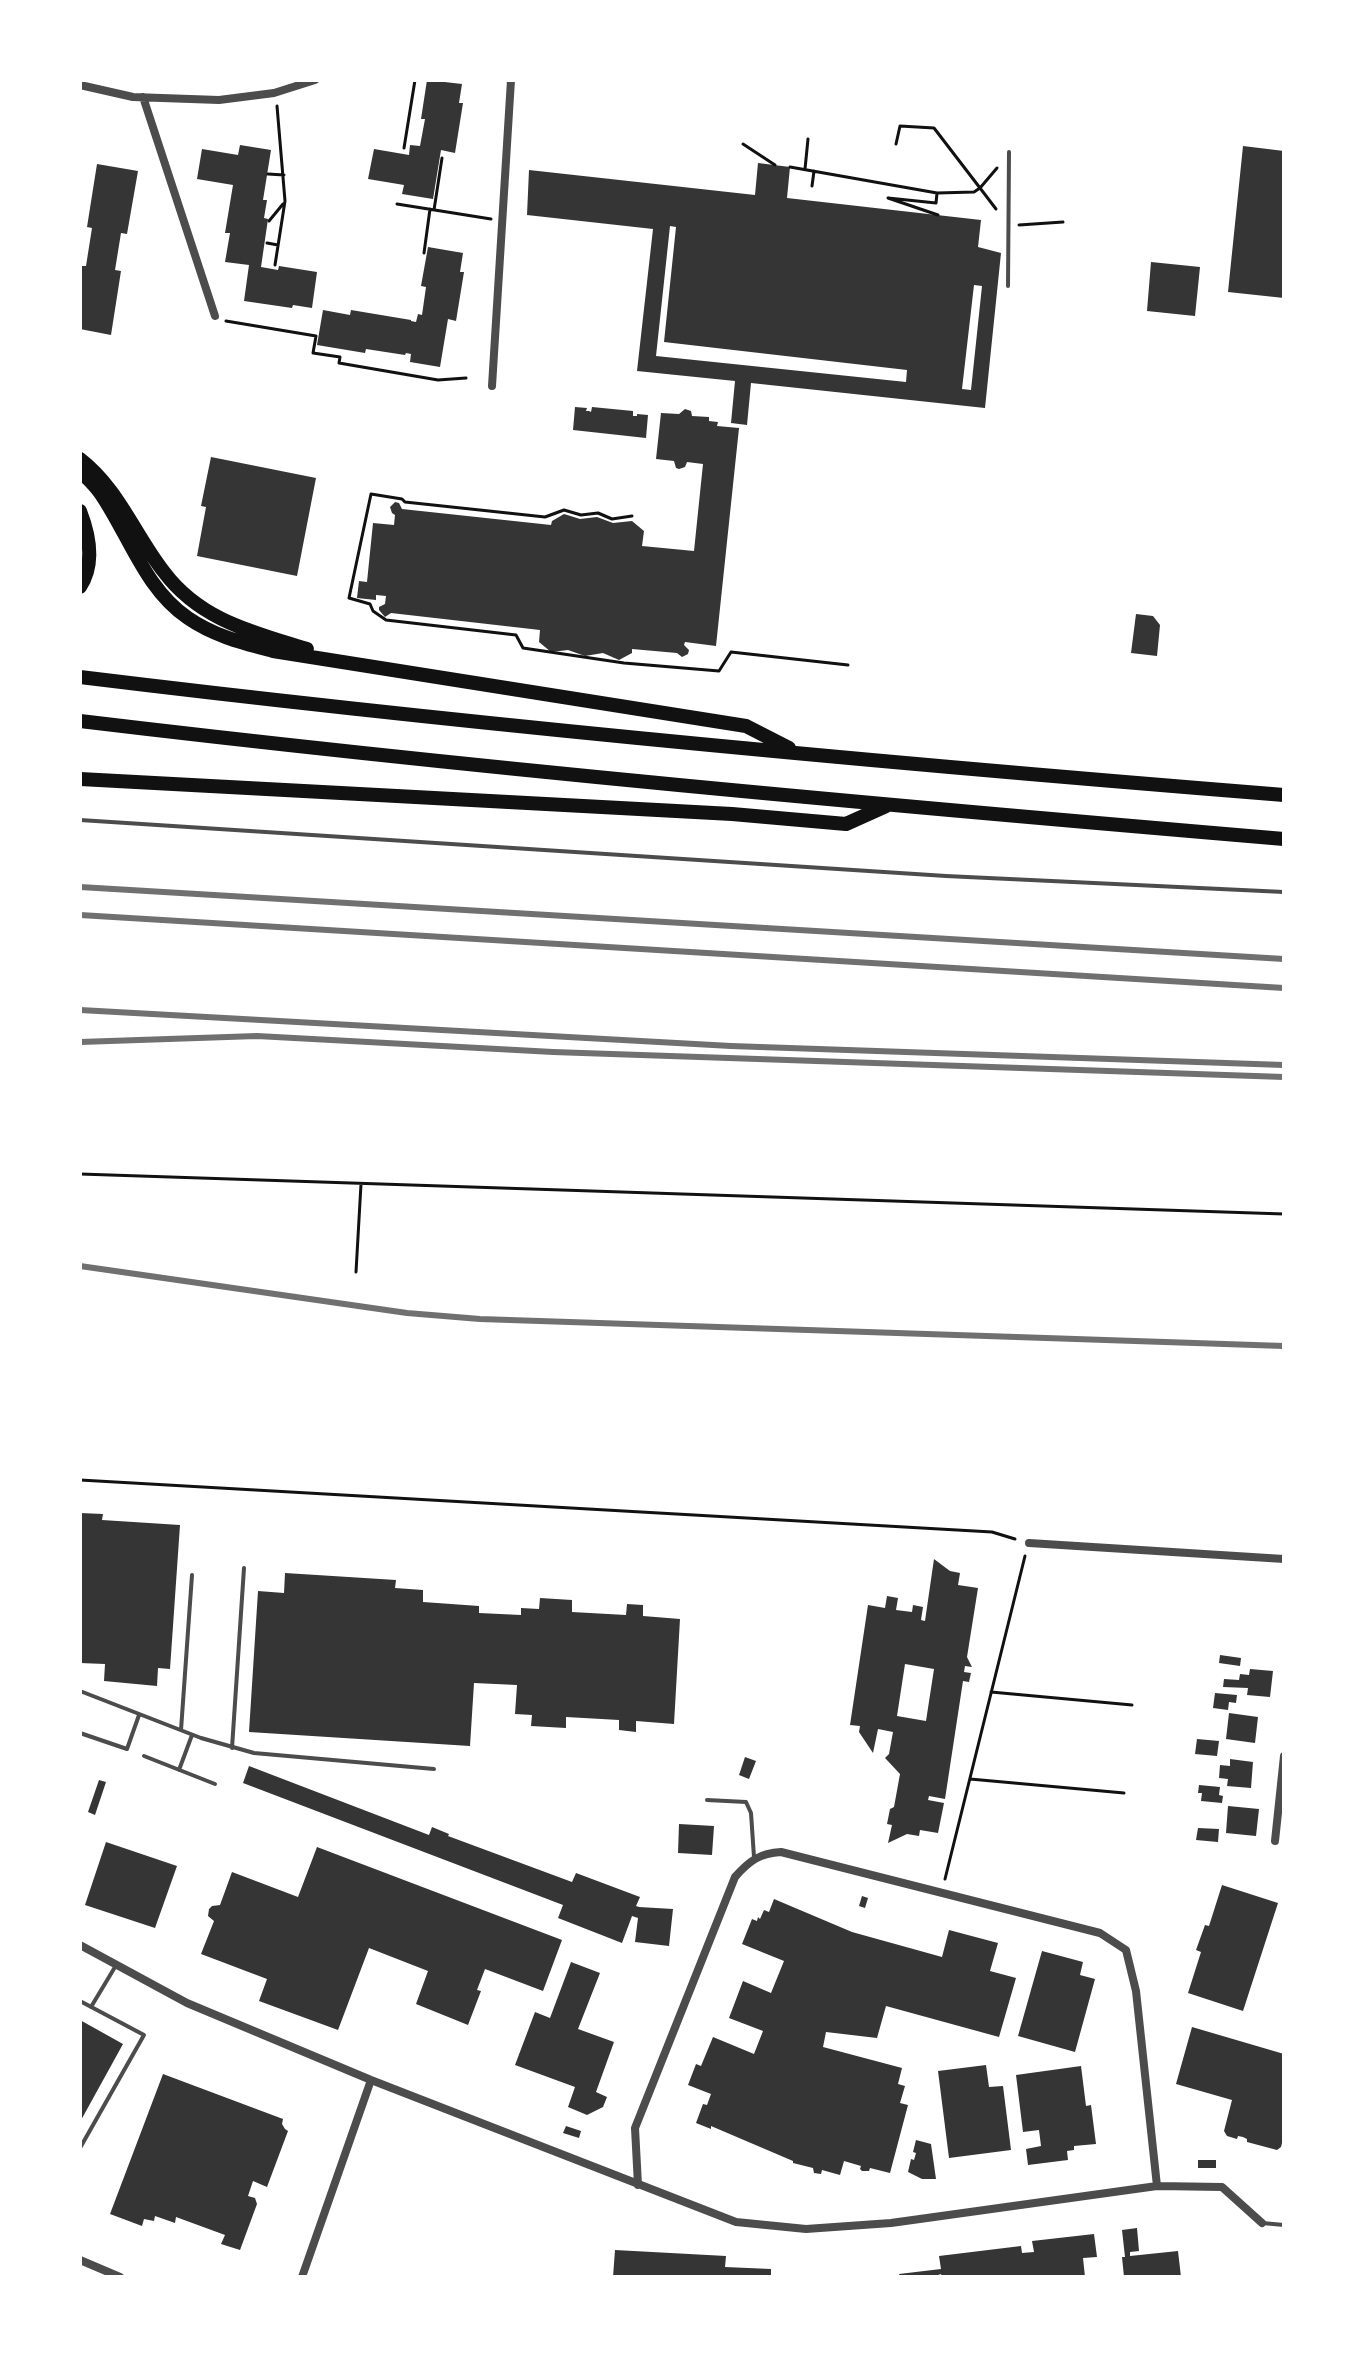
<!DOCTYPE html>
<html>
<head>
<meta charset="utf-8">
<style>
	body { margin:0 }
	#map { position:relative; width:1364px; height:2357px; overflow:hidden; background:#fff; font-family:"DM Sans",sans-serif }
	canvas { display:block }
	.frame { position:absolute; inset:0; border:82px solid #fff; pointer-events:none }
</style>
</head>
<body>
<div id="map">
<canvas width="1364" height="2357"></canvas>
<div class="frame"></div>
</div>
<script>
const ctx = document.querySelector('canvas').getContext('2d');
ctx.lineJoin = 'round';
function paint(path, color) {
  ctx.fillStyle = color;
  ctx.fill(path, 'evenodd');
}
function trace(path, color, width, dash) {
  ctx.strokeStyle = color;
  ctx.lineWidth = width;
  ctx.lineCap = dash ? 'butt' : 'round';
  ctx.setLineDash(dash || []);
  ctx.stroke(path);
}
const building = new Path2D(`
	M427,80L462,84L459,103H463L455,153L441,150L433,199L402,194L404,185L368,179L374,149L409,155L410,145L420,146L425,119H421Z
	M240,145L271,150L263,200H267L264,218L268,219L261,267L278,270L279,266L317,272L312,308L293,305L292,308L244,301L249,265L225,262L230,233H225L233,185L197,179L202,149L238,155Z
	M1243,146L1284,151V298L1228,292Z
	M758,163L790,167L787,198L981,220L978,247L1001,253L985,408L751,383L747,425L731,423L735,381L637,371L653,229L527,215L529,170L755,195ZM670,226L676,227L664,342L907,370L906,382L656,356ZM974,285L982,286L971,390L962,389Z
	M97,164L138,171L127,234L121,233L115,270L121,271L111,335L80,329V266H86L92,228L87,227Z
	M428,247L463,253L460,272H464L456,321L448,319L440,367L410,362L411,354L406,353L405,355L366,349L365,353L317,345L323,310L350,315L351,310L411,320V321L416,322L418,314L422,315L426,287L421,286Z
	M1151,262L1200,267L1195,316L1147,311Z
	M575,407L587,408L586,411H589L591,412L592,407L633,411V416H637V414L648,415L646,438L573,430Z
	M685,409L691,411L692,416L709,417V421L718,422L717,426L739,428L716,646L685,642L684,645L689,650L688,654L682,657L677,653L632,649V653L619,660L603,653L585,656L568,650L551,652L539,642L540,630L391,613L385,617L379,610V607L385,604L386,596L376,595V600L357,598L359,581L367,582L373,523L394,525L395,515L392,513L390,507L395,502L399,503L402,509L551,525L552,521L564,514L580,519L597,517L613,523L632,521L644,531L642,546L694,551L703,464L687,462L685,467L679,469L676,468L674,461L656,459L661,413L679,414Z
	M211,457L316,478L297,576L197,556L206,507L201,506Z
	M1136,614L1153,616L1160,625L1157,656L1131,653Z
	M80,1513L103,1514L102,1520L180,1525L170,1669L158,1668L157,1686L104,1681L105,1664L80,1663Z
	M934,1559L950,1571L960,1573L958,1585L978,1588L967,1657L972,1667L965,1666L964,1672L971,1673L969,1682L963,1681L945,1799L929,1796L928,1800L944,1803L938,1833L920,1830L919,1836L907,1834L888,1843L892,1825L887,1824L890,1809L894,1807L900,1774L885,1758L889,1754L893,1732L878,1729L873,1753L859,1732L860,1726L850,1725L868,1605L885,1608L887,1596L898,1598L896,1610L912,1612L913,1605L923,1607L921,1620L925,1621ZM905,1664L934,1669L926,1721L897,1716Z
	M285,1573L396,1580L395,1588L423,1590V1602L479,1606V1613L521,1615V1608L539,1609L540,1598L572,1600V1612L626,1615L627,1604L643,1605V1616L680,1619L674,1724L636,1721V1732L619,1730V1720L566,1717V1728L531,1726L532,1715L515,1714L517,1685L474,1683L470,1746L249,1732L258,1591L284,1593Z
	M1220,1655L1241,1658L1240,1666L1219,1663Z
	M1250,1669L1273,1671L1270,1697L1247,1695L1248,1688L1223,1687L1224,1679L1239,1680L1240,1674L1249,1675Z
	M1215,1693L1237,1695L1236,1703L1229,1702L1228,1710L1213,1708Z
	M1229,1713L1258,1717L1255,1743L1226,1739Z
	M1197,1739L1219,1741L1217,1756L1195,1754Z
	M745,1757L756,1761L749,1779L739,1775Z
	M1230,1759L1253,1762L1251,1788L1227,1786L1228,1779L1219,1778L1220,1765L1230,1766Z
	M249,1766L429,1835L432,1827L449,1834L448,1836L572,1882L576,1873L640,1897L636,1906L639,1907L673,1909L669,1946L635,1942L638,1918L632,1916L622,1943L558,1918L563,1905L243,1783Z
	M99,1780L106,1782L95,1815L88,1812Z
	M1199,1785L1220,1787L1219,1795L1223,1796L1222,1803L1201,1801L1202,1793H1198Z
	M1228,1806L1259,1809L1256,1836L1226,1833Z
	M679,1824L714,1826L712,1855L678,1853Z
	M1198,1828L1219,1829L1218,1842L1196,1840Z
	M106,1842L177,1866L155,1928L85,1905Z
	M317,1847L562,1940L543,1991L485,1969L477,1990L481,1991L468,2025L416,2004L428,1971L369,1948L338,2030L259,2001L267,1979L201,1954L214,1921L208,1916L209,1909L212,1906L220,1905L232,1872L298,1897Z
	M1222,1885L1278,1903L1243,2011L1188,1993L1201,1952L1196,1950L1205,1925L1209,1926Z
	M862,1896L868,1898L865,1908L859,1906Z
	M774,1899L852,1932L942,1957L949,1930L998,1943L990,1971L1016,1978L999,2037L886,2006L877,2038L826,2032L823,2047L902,2068L898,2084L905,2086L900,2103L908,2105L890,2173L870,2168L869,2171H862L860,2169L861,2166L844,2161L840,2175L822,2170L821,2174L814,2173L813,2168L793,2163V2161L711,2126V2129L696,2123L703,2104L707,2105L711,2094L688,2085L696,2064L701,2066L713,2037L754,2054L763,2031L729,2018L743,1981L771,1993L784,1961L742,1944L752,1919L757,1921L758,1917L760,1919L764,1910L769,1912Z
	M1042,1951L1083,1962L1080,1975L1095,1979L1075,2052L1018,2036Z
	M571,1962L600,1973L578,2029L614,2042L596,2092L607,2097L603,2107L587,2115L568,2107L575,2087L515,2065L535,2012L550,2018Z
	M80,2020L123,2044L80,2122Z
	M1192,2027L1284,2054V2135L1281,2147L1277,2150L1247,2142V2139L1243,2137L1238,2136L1237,2139L1227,2136L1224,2131L1232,2100L1176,2084Z
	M986,2065L989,2087L1003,2086L1011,2150L949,2158L938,2071Z
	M1081,2066L1086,2106L1091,2105L1096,2144L1074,2146V2150L1067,2151L1068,2160L1028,2165L1026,2149L1041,2146L1039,2130L1023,2132L1016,2075Z
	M163,2074L283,2119L282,2124L285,2129L288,2131L267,2187L253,2181L248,2196L255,2198L257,2204L240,2250L221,2244L225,2235L176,2217L175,2223L155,2216L154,2221L144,2219L142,2226L110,2214Z
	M566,2126L581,2131L579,2138L563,2133Z
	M916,2140L931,2144L936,2179H922L908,2172L911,2159L914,2160L916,2153L913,2152Z
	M1198,2160H1216V2168H1198Z
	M1137,2228L1139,2251L1130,2252V2256L1178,2251L1181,2277H1124L1122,2257H1125L1122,2230Z
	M1094,2234L1097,2257L1083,2258L1085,2277H942L941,2274L932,2277H900L899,2274L941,2269L939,2256L1021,2246L1022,2253L1034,2252L1032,2241Z
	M615,2250L726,2256L725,2267L771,2269V2277H613Z`);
const path = new Path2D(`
	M743,144L775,165
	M896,144L900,126L934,128L980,188L974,192L937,193
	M404,148L415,80
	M790,167L937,193L936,203L888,198L938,215
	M805,169L808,139
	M268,174L284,175
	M812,186L814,171
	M397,204L491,219
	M996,209L980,188L997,168
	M434,210L442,158
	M269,221L283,204
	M1019,225L1063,222
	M267,243L278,245
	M424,253L430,209
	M275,265L285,201L277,106
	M226,321L316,336L313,353L340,357L339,363L438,380L466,378
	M632,516L612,519L598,513L581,515L564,510L545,517L405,502L402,499L371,494L349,598L370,604L373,611L386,620L516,635L523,648L624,663L719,671L731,652L848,665
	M80,1174L1284,1214
	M356,1272L361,1184
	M80,1480L992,1532L1015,1539
	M991,1692L1132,1705
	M970,1779L1124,1793
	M945,1879L1025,1556`);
const service = new Path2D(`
	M1008,286L1009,152
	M80,820L946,876L1284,892
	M80,1691L201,1738L254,1753L434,1769
	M181,1730L192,1575
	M80,1733L127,1749L139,1715
	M232,1748L244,1568
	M144,1756L215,1784
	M179,1770L192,1735
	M707,1800L746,1802L751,1813L754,1857
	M80,2001L144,2035L80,2148
	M91,2007L115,1967
	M1262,2223L1284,2225`);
const minor = new Path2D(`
	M80,85L133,97L219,100L274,93L315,80
	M143,97L215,316
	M492,386L511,80
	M1029,1543L1284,1559
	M1275,1841L1284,1756
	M80,1945L187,2003L371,2080L736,2222L806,2229L891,2223L1157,2186L1222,2187L1262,2223
	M638,2185L635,2128L735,1877C749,1861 760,1853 781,1852L1100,1933L1126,1950L1136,1991L1157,2186
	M80,2260L120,2277
	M302,2277L371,2080`);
const trunk = new Path2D(`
	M80,459C118,488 135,535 164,572C200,620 252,632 307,649
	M80,471C87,478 95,485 101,494C129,535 145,589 188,618C214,636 243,643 273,651L746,726L789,748
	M80,511C89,534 95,564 80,587
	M80,677C480,726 882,763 1284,795
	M80,721C480,769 882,805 1284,839
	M80,779L732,814L846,824L886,806`);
const rail = new Path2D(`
	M80,887L1284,959
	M80,915L1284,988
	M80,1010L731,1046L1284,1065
	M80,1042L257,1036L553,1052L1284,1077
	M80,1266L407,1313L480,1319L1284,1346`);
paint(building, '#353535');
trace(path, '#111', 3);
trace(service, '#4c4c4c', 4);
trace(minor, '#4c4c4c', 8);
trace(trunk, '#111', 14);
trace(rail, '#707070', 6);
</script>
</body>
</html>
